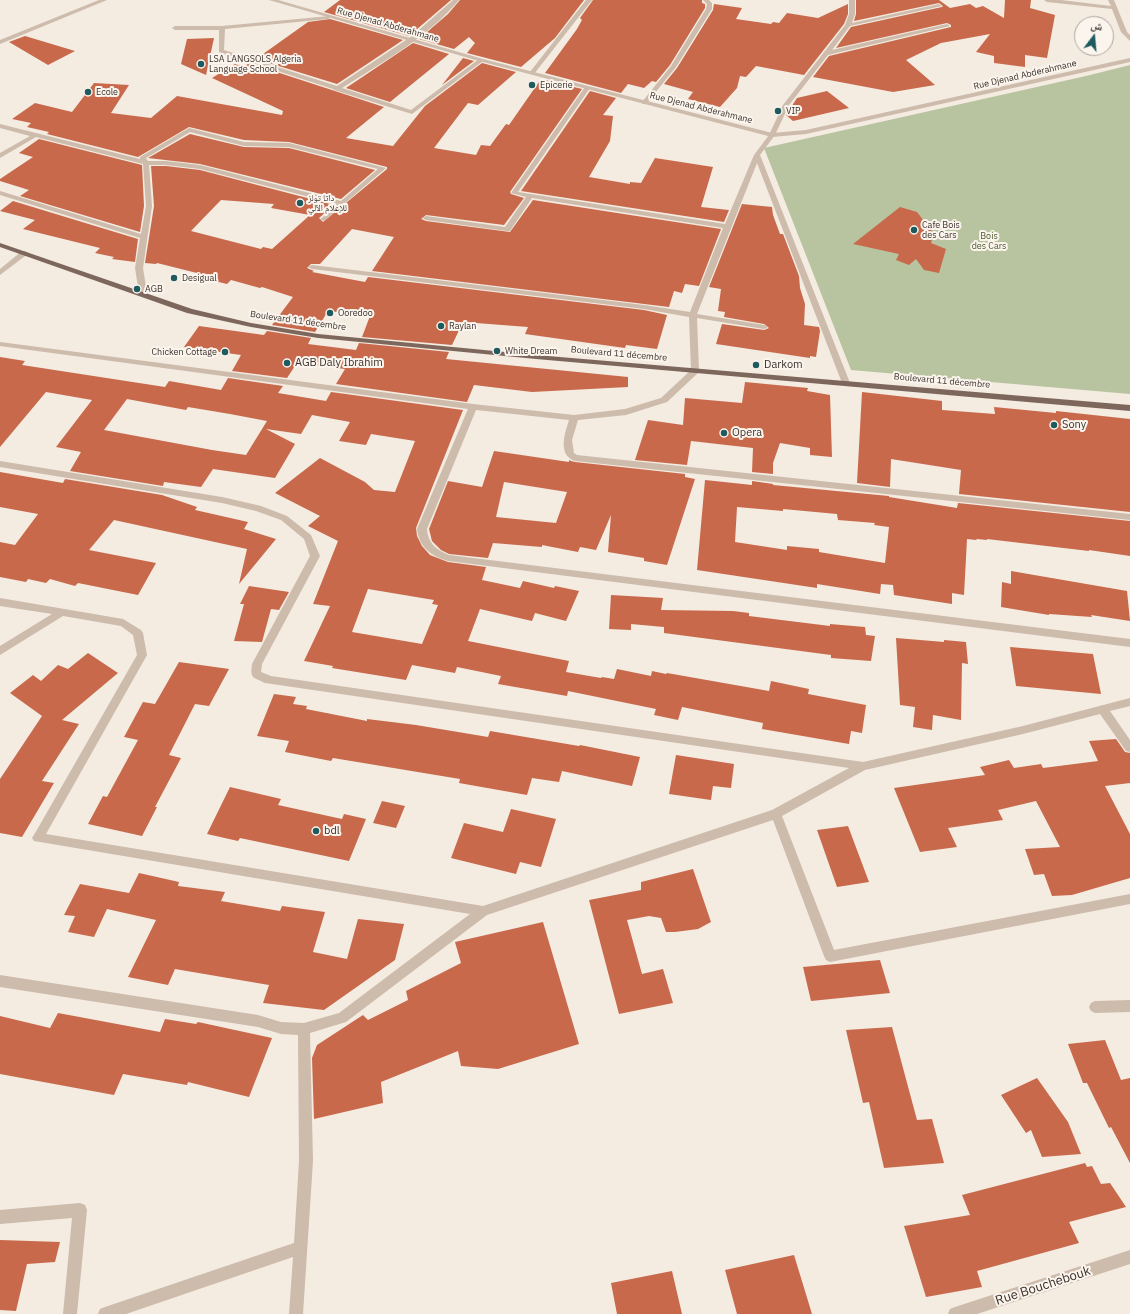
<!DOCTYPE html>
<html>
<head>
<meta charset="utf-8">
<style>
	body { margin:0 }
	#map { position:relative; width:1130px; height:1314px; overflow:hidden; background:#f4ebe1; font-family:"IBM Plex Sans","Noto Naskh Arabic",sans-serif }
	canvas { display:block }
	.north { position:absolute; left:1074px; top:16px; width:40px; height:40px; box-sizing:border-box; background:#fbf5ee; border:1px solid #aea6a0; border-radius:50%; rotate:16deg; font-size:11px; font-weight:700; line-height:16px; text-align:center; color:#3b302b }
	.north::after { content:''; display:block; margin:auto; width:14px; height:18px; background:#1f5a5e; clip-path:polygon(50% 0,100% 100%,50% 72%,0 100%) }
</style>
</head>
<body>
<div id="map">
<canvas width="1130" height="1314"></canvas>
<div class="north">ش</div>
</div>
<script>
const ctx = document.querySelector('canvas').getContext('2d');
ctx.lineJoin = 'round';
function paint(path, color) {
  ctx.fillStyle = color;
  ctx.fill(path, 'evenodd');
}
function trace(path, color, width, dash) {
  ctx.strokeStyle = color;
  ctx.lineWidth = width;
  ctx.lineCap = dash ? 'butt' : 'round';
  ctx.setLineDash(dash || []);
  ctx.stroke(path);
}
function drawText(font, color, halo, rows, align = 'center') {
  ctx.font = font + ' "IBM Plex Sans","Noto Naskh Arabic",sans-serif';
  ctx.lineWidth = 4;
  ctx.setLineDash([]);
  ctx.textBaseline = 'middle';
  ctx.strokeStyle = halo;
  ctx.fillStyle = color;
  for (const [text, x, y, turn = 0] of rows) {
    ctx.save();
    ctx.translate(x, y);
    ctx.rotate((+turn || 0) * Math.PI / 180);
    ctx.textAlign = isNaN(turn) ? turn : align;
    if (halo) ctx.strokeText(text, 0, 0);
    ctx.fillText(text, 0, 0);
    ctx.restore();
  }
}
const green = new Path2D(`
	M1130,65V394L851,370L764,148L1086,76Z`);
const building = new Path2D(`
	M340,0H451L409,36L324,12Z
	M460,0H584L555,38L521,67L467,53L475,43L469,37L454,49L419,39L448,14Z
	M593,0H702V3L705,4V8L670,65L656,82L652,81L644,88L628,84L621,93L545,73L577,29L582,20L580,18Z
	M856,0H939L950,8L970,4L976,8L983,6L1004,18L1005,0H1031L1030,8L1055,15L1047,58L1025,55V67L994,63V56L976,52L990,34L941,43L906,60L935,85L893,92L813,77L829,56L951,27V25L947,23L836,48L851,27L942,7L943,6L939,3L854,21L856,14Z
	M714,4L742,8L736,19L771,24L773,22L779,23L787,13L818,18L848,4V14L844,24L804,75L756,66L746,77L740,76L737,88L720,107L688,99L693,92L664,84L677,68L713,10Z
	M330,19L403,40L337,84L256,59L308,22Z
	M25,36L75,51L48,65L9,42Z
	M214,38L206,75L181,64L187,39Z
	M413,43L449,54L390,102L346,88Z
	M463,58L474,61L442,85Z
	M249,63L384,107L346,138L393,146L425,106L482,63L516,72L478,105L468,103L434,148L476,155L481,145L490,146L506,124L509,125L541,79L582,89L510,192L511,194L524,198L504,225L426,215L421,219L426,221L510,232L533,200L721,229L699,286L685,284L682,293L674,291L669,307L372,271L394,237L352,229L320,264H311L307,268L314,271L312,272L365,282L368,277L644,310L667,315L657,349L626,345L625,348L525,334L528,327L463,322L452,345L362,337L370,316L328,311L315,332L272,325L293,297L262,287L260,288L231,280L227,284L198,277L201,274L157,263L156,264L145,263L154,206L151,166H166L200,170L334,205L319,218L323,222L387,169V167L289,142L244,140L189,127L138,157L47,134L49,132L27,127L31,123L12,119L35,103L72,112L94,83L129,85L111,113L151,118L177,96L282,115L283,111L212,78L235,64L244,67ZM221,200L274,204L271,208L310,215L272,249L263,247L261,249L191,231Z
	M590,91L616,98L603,115L613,116L610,141L589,177L630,184V182L641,183L655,158L713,167L701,207L729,210L724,222L521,191Z
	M827,91L849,108L793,121L786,115L797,98Z
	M190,134L244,147L289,148L375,170L341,199L200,164L148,158Z
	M39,139L142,165L144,206L140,232L20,196L29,190L0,181V179L33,157L19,153Z
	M13,201L138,239L135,262L112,259L114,257L95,253L100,248L23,229L35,220L0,211Z
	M742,204L772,207L773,215L780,234H783L799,276L800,288L805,304L804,325L819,327L820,331L816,357L810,356V358L716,344L722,324L764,330L769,328L764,324L724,317L725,312L718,311L721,289L709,287Z
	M900,207L917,212L934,234L931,243L946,249L939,273L924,270L916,259L909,265L896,260L899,254L853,244Z
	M199,326L264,335L267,331L311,338L308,344L356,350L359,343L449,352L446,359L628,377V387L532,392L474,385L467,402L336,384L345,369L297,363L287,378L232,371L241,355L184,347Z
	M0,357L25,361L22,365L165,387L169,381L221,390L228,378L283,386L278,393L326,401L331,392L463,410L416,528L417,536L422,546L430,555L448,562L486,567L482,580L520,588L523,581L554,588L555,586L579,591L566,621L535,613L532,621L480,609L468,641L569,661L566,672L601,678L602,677L614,679L617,669L651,676L652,671L666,674L667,673L769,691L771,681L809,689L808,694L866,705L862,733L851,731L849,744L762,729L763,723L682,707L678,720L654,715L656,709L568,691L567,696L498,684L501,676L457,667L455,673L412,665L406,680L332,668L333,666L304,661L330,606L313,604L338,541L308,526L320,516L275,493L320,458L365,482L374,490L395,492L415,441L371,434L366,445L339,441L350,422L312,415L301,434L266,429L295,444L275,478L213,469L201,487L164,482L163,486L70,471L81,452L56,447L92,400L46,392L0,447ZM127,399L186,410L188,407L230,414L267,421L246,455L212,450L104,430ZM368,589L434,600L432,604L438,605L422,644L352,632Z
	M745,382L808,388L807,391L830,395L832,457L810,455V448L780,443L773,463V474L752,472L753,448L691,441L687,465L635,460L648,420L683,425L685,398L742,403Z
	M862,392L942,401V410L995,414L994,407L1056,413V411L1130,419V512L959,494L961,470L891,459L890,487L857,483Z
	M494,451L569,462V460L571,461L575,462L685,474V477L695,479L667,565L644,561V558L608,552L611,515L596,550L580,547L578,552L542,545V547L493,543L488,558L449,554L441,550L432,541L429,529L448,481L482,487ZM504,482L567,492L556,523L496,517Z
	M0,472L63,483L65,479L162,495L197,507L195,510L248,522L244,529L276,539L239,584L247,549L114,520L89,550L156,563L138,595L78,583L75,586L50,579L46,583L28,579L26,582L0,577V542L15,545L38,514L0,507Z
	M705,480L752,485V481L773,484V485L889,496V497L957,508L958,503L1130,521V556L1089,550V551L987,539V540L977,539L976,540L967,539L964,595L952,593V604L894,595L893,585L881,584L880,594L817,584V588L697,570ZM737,507L783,511V509L837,514L838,520L875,523L874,525L889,527L885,563L819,552V549L787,546V550L735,542Z
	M1011,571L1127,591L1130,621L1091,615L1092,617L1049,614V615L1001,607L1002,582L1011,584Z
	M249,586L289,592L279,610L271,609L262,642L234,641L244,604H240Z
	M611,595L663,598L661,610L733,611L749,613V616L830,626V624L865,627L866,635L875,636L871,661L831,658V655L664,633V627L631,624V630L609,629Z
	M896,638L944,642V640L966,642L968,664L962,663L961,720L933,715L932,730L913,727L915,707L900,705Z
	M1010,647L1093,654L1101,694L1016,686Z
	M88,653L118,673L62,720L79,724L42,781L54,783L22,837L0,833V779L42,716L10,693L33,675L41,681L58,665L68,669Z
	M179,662L229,669L209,706L195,704L169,755L181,758L155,807H157L142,836L88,824L103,796L107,797L138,740L124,737L143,702L155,704Z
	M274,694L296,697L293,704L307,706L306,709L367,721V719L416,725L488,737L490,731L579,746L580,745L640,757L632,786L562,771L559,782L532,778L527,795L459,783L460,779L333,758L331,761L285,752L289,741L257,736Z
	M1116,739L1125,752L1130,753V783L1105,786L1130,834V878L1072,895L1052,896L1044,874L1034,875L1025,849L1060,847L1036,801L998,810L1003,820L948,828L957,847L920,852L894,788L985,775L980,767L1009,760L1014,768L1041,764L1043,768L1098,761L1089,741Z
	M676,755L734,764L731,788L713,786L711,800L669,794Z
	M230,787L281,799L278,805L342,819L344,814L366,819L349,861L240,838L238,841L207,834Z
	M382,801L405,806L396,828L373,823Z
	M511,809L556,819L541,867L520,862L516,874L451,858L464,823L503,832Z
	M848,826L869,882L837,887L817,830Z
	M693,869L711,922L698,929L675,932H666L661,918L649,916L627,920L642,974L663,969L673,1003L619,1014L589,900L641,890V882Z
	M139,873L179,882L178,886L225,892L221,901L280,911L282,906L325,912L313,952L347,959L358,919L404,924L395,960L324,1010L263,1003L269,985L175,969L168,985L128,977L156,920L107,909L94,937L68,932L75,916L64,915L80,884L129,893Z
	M543,922L579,1044L498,1069L461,1066L458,1051L381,1082L383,1103L314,1119L312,1058L317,1045L363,1015L368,1020L408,1000L406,991L461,963L455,942Z
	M880,960L890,993L811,1001L803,967Z
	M58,1013L160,1032L165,1019L196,1024L198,1022L272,1038L249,1097L188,1082L187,1085L123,1074L114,1095L0,1074V1016L50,1028Z
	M892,1027L917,1120L932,1119L944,1163L884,1168L869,1102L863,1103L846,1030Z
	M1105,1040L1121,1080L1130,1078V1163L1111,1127L1109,1128L1087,1083H1083L1068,1044Z
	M1037,1078L1068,1122L1081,1154L1042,1157L1031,1130L1026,1133L1001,1095Z
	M1085,1163L1087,1167L1092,1166L1101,1184L1110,1183L1126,1207L1069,1222L1079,1243L977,1271L982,1287L926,1297L904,1226L970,1215L962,1195Z
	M0,1240L60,1242L55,1262L27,1264L16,1311L0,1310Z
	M794,1255L812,1314H737L725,1270Z
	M672,1271L682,1314H617L611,1283Z`);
const minor = new Path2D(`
	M99,0H107L0,44V40Z
	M453,0H459C428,37 383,62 342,88L411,110L479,59H483V61L412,114L334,90L333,89L219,52V30H175L172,28L175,26H222L330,16V18L328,19L225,29L224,50L337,86L412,36Z
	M586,0H592L534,74H530V72Z
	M703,0H709L712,3V9L676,67L646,104H642V102L671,66L706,9L707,4Z
	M849,0H855V14L852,23L939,4L942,6L850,26L832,50L947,24L950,26L828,55L789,105L775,135L760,155L850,383L846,386L842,383L757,163L697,314L764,325L768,327L764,329L697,318L699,371L698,373L667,402L626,415L578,420L572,440L574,453L577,455L1130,514V520L575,461C557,455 565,433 569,420L476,410L427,529C428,543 436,550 449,555L1130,639V647L448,561C431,556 419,547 417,529L468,409L0,346V342L473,404L574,415L625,409L661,398L691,370L689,317L644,309L312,269L308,267L312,265L644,305L690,312L723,228L532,198L510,231H507L426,220L422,218L426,216L505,227L526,197L511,193L585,87L587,86L590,88L518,192L725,224L754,155L769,135L783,105L845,25L849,14Z
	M1044,0H1061L1111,6L1108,0H1114L1127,32L1130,35V41L1121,32L1112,9L1047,2Z
	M0,124L140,159V157L189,128L244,142L289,143L386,168L324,221L320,219L322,218L337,204L200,169L166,165H149L152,206L143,268L147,293L143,295L139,293L135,268L140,238L0,195V191L141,234L146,206L143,164L36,137L0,158V153L30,136L0,128ZM190,132L244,146L289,147L378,169L341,201L200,165L166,161H148L146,158Z
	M22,251H25L29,253L0,275V269Z
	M0,461L222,497L261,506L287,516L311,535L320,556L262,664L261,672L271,676L863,762L1023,726L1130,698V706L1110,711L1130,740V752L1126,751L1100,714L1023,734L865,770L782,816L834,950L1130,894V904L830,962L826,960L824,956L773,820L487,915L346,1022L310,1033L313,1161L303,1314H289L293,1257L126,1314H98L100,1309L105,1307L294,1243L299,1161L298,1035L281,1034L258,1027L0,987V975L258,1015L281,1022L304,1023L339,1013L470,914L34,841L32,838L34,835L137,655L133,635L121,626L63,616L0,655V646L52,614L0,606V598L123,619L141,630L143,633L147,655L46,834L483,906L772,810L849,768L265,683C253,677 250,679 252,664L310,556L304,539L281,520L256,511L222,503L0,467Z
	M1130,1000V1012L1095,1013L1091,1011L1089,1007L1091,1003L1095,1001Z
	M80,1203L85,1205L87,1210L77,1314H63L72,1218L0,1224V1210Z
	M1130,1250V1264L977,1314H948L950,1309L955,1307Z`);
const tertiary = new Path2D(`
	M269,0H278L483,59L772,133L806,130L1130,58V62L806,134L772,137L479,61Z`);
const primary = new Path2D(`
	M0,243L192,309L251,323L318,334L536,355L1130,405V411L536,359L318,338L251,327L187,313L0,247Z`);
const markers = [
	[201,64,4,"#1f5a5e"],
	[532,85,4,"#1f5a5e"],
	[88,92,4,"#1f5a5e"],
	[778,111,4,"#1f5a5e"],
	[300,203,4,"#1f5a5e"],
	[914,230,4,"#1f5a5e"],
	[174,278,4,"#1f5a5e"],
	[137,289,4,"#1f5a5e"],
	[330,313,4,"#1f5a5e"],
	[441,326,4,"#1f5a5e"],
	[497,351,4,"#1f5a5e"],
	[225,352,4,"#1f5a5e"],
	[287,363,4,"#1f5a5e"],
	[756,365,4,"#1f5a5e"],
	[1054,425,4,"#1f5a5e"],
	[724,433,4,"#1f5a5e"],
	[316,831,4,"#1f5a5e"]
];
const farStreetnames = [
	["Rue Djenad Abderahmane",388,25,16],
	["Rue Djenad Abderahmane",1025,75,-13],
	["Rue Djenad Abderahmane",701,108,14],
	["Boulevard 11 décembre",298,321,8],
	["Boulevard 11 décembre",619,354,5],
	["Boulevard 11 décembre",942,381,5]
];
const farPoinames = [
	["LSA LANGSOLS Algeria",209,59],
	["Language School",209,69],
	["Epicerie",540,85],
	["Ecole",96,92],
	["VIP",786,111],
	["داتا تولز",308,198],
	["للإعلام الآلي",308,208],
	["Cafe Bois",922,225],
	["des Cars",922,235],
	["Desigual",182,278],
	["AGB",145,289],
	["Ooredoo",338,313],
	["Raylan",449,326],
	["White Dream",505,351],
	["Chicken Cottage",217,352,"right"]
];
const farParknames = [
	["Bois",989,236],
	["des Cars",989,246]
];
const poiNames = [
	["AGB Daly Ibrahim",295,363],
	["Darkom",764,365],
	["Sony",1062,425],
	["Opera",732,433],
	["bdl",324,831]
];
const nearStreetnames = [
	["Rue Bouchebouk",1043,1286,-18]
];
paint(green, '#b8c4a0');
paint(building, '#c8694b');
paint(minor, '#cdbbac');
paint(tertiary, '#cdbbac');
paint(primary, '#7d675c');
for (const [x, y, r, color] of markers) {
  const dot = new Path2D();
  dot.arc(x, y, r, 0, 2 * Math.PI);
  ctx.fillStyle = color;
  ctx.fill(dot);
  trace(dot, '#fbf5ee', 1.5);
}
drawText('9px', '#3b302b', '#fbf5ee', farStreetnames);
drawText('9px', '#3b302b', '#fbf5ee', farPoinames, 'left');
drawText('9px', '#4a5a2e', '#fbf5ee', farParknames);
drawText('11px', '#3b302b', '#fbf5ee', poiNames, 'left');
drawText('13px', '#3b302b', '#fbf5ee', nearStreetnames);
</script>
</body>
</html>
